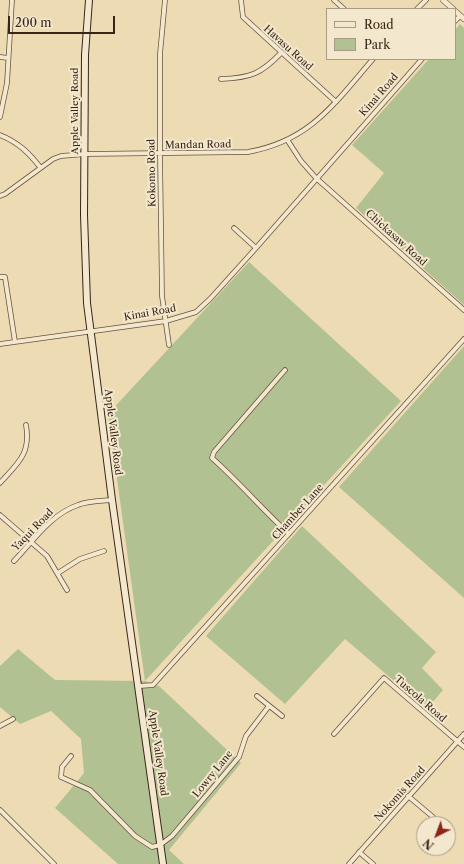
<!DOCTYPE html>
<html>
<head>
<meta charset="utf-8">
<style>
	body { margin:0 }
	#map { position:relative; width:464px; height:864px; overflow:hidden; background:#eddbb3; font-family:"Libre Caslon Text",serif }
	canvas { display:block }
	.legend { position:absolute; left:326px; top:8px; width:130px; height:52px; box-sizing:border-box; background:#f3e8ce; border:1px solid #a99a85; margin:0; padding:5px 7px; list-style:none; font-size:12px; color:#392518 }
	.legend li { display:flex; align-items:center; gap:8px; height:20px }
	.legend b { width:20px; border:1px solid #a99a85 }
	.north { position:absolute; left:416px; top:816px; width:40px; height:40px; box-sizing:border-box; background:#f3e8ce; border:1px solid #a99a85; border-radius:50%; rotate:222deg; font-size:11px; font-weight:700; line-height:16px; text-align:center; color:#392518 }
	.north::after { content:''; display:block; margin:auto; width:14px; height:18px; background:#8f2418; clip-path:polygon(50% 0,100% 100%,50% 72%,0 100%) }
	.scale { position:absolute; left:8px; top:16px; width:107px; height:18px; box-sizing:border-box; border:2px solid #392518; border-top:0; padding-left:5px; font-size:12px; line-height:14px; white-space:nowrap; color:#392518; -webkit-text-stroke:3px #f3e8ce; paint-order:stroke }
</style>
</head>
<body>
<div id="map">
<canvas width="464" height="864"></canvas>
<ul class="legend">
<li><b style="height:5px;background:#f3e8ce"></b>Road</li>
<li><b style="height:11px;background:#b2c191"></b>Park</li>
</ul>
<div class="north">N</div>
<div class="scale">200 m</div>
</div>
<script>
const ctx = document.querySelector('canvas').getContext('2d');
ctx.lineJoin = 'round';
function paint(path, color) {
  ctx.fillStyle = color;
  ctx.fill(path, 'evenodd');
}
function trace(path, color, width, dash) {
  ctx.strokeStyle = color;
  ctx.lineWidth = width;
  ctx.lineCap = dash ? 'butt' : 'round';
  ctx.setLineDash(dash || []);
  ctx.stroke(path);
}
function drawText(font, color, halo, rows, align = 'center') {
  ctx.font = font + ' "Libre Caslon Text",serif';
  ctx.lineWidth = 4;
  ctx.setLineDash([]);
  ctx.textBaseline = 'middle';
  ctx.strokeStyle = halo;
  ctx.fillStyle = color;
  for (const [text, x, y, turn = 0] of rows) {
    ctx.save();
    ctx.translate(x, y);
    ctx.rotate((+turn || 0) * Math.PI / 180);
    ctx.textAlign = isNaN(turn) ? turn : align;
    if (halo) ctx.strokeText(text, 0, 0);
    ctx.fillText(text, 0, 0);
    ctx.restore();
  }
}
const green = new Path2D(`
	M460,24L464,28V305L356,208L384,173L352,145L429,59H455V30Z
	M249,262L401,401L145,681L159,686L241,763L169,850L184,864H118L55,808L84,773L81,739L51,711L20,724L0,707V666L18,649L55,680L145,681L108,414Z
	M464,346V598L339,487Z
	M302,526L436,652L422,668L443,690L427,709L345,639L285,704L206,636Z`);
const minor = new Path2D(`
	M165,0L160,54V154L162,296L169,345
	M241,0L243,17L336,102
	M334,0L344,9
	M417,9L426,0
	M455,21L460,16
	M0,57L8,58
	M221,79C250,78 261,74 281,53
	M0,117L7,83L12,0
	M0,135C18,142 29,153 40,167
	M288,141L301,161L316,178L464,310
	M0,196L5,194L53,159L61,156L85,154L248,152C310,141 334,104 373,59
	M234,228L256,248
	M0,277H5L15,342
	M0,344L166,321L196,312L210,299L256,248L422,59
	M285,370L214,452L212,458C239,482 262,509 289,534
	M0,483C18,463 31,454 26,425
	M0,515L47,556L67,590
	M14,561C33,541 51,514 78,505C88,501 101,501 112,500
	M58,573L80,559L104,551
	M139,686L153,685L464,339
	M257,696L282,716
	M0,726L13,719
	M334,734L384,678L464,747
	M71,756L62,767L61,777L90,790L135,836L152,847L160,845L172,836L239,757L246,736L269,706
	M408,796L433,817
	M0,810L54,864
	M359,852L373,864
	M349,864L464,734`);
const tertiary = new Path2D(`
	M443,0L453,9
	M455,11L464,19`);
const secondary = new Path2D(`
	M89,0L85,55L84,215L87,303L112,500L163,864`);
const streetNames = [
	["Havasu Road",288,48,42],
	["Kinai Road",379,95,-49],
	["Apple Valley Road",75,111,-90],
	["Mandan Road",198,145,-1],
	["Kokomo Road",152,173,-91],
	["Chickasaw Road",396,238,42],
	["Kinai Road",150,313,-10],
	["Apple Valley Road",113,432,83],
	["Chamber Lane",298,512,-48],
	["Yaqui Road",33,530,-46],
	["Tuscola Road",420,699,41],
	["Apple Valley Road",158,753,82],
	["Lowry Lane",213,774,-51],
	["Nokomis Road",400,794,-48]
];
paint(green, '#b2c191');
trace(minor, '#66523f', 5.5);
trace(tertiary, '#66523f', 6);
trace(secondary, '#392518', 8);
trace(minor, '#f3e8ce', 4);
trace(tertiary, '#f3e8ce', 5);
trace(secondary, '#f3e8ce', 6);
drawText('10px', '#392518', '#f3e8ce', streetNames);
</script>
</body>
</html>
